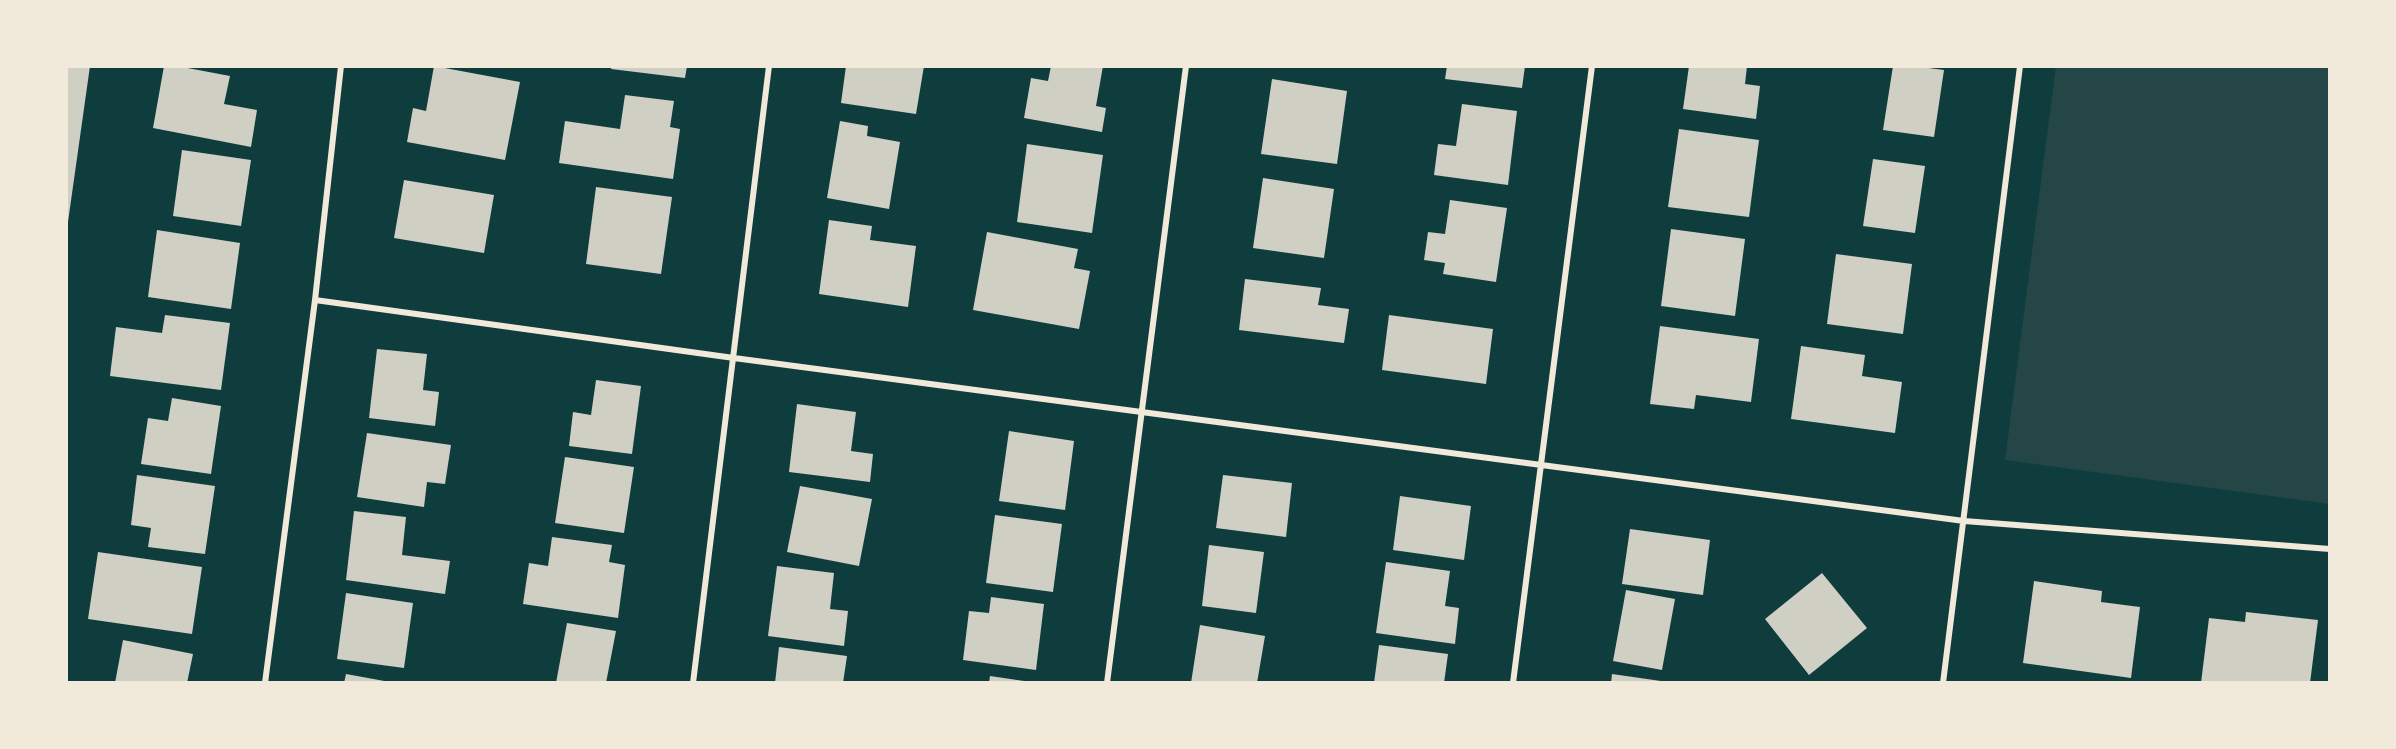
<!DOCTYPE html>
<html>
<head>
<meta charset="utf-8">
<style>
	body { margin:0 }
	#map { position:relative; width:2396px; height:749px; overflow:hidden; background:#0f3d3e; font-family:"Noto Sans",sans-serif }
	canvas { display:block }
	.frame { position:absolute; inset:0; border:68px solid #f1e9da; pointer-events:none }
</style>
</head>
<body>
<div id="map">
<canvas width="2396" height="749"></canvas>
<div class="frame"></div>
</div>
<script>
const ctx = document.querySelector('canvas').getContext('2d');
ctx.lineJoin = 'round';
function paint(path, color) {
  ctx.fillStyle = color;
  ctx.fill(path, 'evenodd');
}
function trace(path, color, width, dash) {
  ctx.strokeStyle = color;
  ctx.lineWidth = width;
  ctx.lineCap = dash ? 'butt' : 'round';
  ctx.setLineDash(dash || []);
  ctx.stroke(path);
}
const green = new Path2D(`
	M2056,66H2330V504L2005,460Z`);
const building = new Path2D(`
	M66,66H90L67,229H66Z
	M164,66H177L230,76L224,104L257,110L251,147L153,128Z
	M434,66L520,82L505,160L407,142L413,108L426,111Z
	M612,66H687L685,78L611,69Z
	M846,66H924L916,114L841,103Z
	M1051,66H1103L1096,106L1106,108L1102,132L1024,118L1031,78L1048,81Z
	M1447,66H1525L1522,88L1445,79Z
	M1689,66H1747L1745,84L1760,86L1756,119L1683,109Z
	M1893,66H1913L1944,70L1934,137L1883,130Z
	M1272,79L1347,91L1337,164L1261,154Z
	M625,95L674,101L670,127L680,129L673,179L559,163L565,121L620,129Z
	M1462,104L1517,111L1508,185L1434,175L1438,144L1456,146Z
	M840,121L868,126L867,136L900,142L889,209L827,198Z
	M1679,129L1759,140L1749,217L1668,207Z
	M1027,144L1103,155L1092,233L1017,222Z
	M182,150L251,160L241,226L173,216Z
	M1873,159L1925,166L1915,233L1863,226Z
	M1263,178L1334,189L1324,258L1253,248Z
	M404,180L494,195L484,253L394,238Z
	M596,187L672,197L661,274L586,264Z
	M1450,200L1507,208L1496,282L1443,274L1445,263L1424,260L1428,232L1445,234Z
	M829,220L872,226L870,240L916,246L908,307L819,294Z
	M1671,229L1745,239L1735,316L1661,306Z
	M157,230L240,243L231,309L148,297Z
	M987,232L1078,249L1074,268L1090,271L1079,329L973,310Z
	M1836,254L1912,264L1903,334L1827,324Z
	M1245,279L1321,288L1318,305L1349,309L1344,343L1239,330Z
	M165,315L230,323L221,390L110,376L116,327L162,333Z
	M1389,315L1493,329L1486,384L1382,370Z
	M1660,326L1759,339L1751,402L1696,395L1694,409L1650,404Z
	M1801,346L1865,355L1862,376L1902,382L1895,433L1791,419Z
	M377,349L427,354L423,390L439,392L435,426L369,418Z
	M596,380L641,386L632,454L569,446L573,412L591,415Z
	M172,398L221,406L211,474L141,464L148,418L168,421Z
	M797,404L856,412L851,451L873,454L870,482L789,472Z
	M1009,431L1074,441L1065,510L999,501Z
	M367,433L451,445L445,484L427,482L424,507L357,497Z
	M565,457L634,467L624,533L555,523Z
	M137,475L215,486L205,554L148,547L151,528L131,525Z
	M1223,475L1292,483L1286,537L1216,528Z
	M800,486L872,499L859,566L787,552Z
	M1400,496L1471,506L1464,560L1393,550Z
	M354,511L406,517L402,555L450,561L445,594L346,580Z
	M995,515L1062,524L1053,592L986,583Z
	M1630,529L1710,540L1703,595L1622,584Z
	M552,537L612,545L609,562L625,565L618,618L523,604L529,563L548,566Z
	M1209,545L1264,552L1256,613L1202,606Z
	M98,552L202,567L192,634L88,619Z
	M1386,562L1450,571L1445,606L1459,608L1455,644L1376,633Z
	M777,566L834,573L830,609L848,611L844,646L768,636Z
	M1822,573L1867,628L1809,675L1765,619Z
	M2034,581L2102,591L2101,602L2140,607L2131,678L2023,663Z
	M1626,590L1675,599L1662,670L1613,661Z
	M346,593L413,603L404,668L337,659Z
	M991,597L1044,604L1036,670L963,660L969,611L989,613Z
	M2246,612L2318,620L2310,683H2201L2209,618L2245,622Z
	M567,623L616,631L606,683H556Z
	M1200,625L1265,636L1257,683H1191Z
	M123,640L193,654L187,683H115Z
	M1379,645L1448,654L1444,683H1374Z
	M779,647L847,656L843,683H775Z
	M346,674L390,682V683H344Z
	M1612,674L1661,681V683H1611Z
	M990,676L1031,682V683H989Z`);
const minor = new Path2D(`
	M315,300L734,358L1964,521L2330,549
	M265,683L315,300L341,66
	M693,683L769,66
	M1107,683L1186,66
	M1513,683L1592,66
	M1943,683L2020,66`);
paint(green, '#244646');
paint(building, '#cfcfc3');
trace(minor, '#f1e9da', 6);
</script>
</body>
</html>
